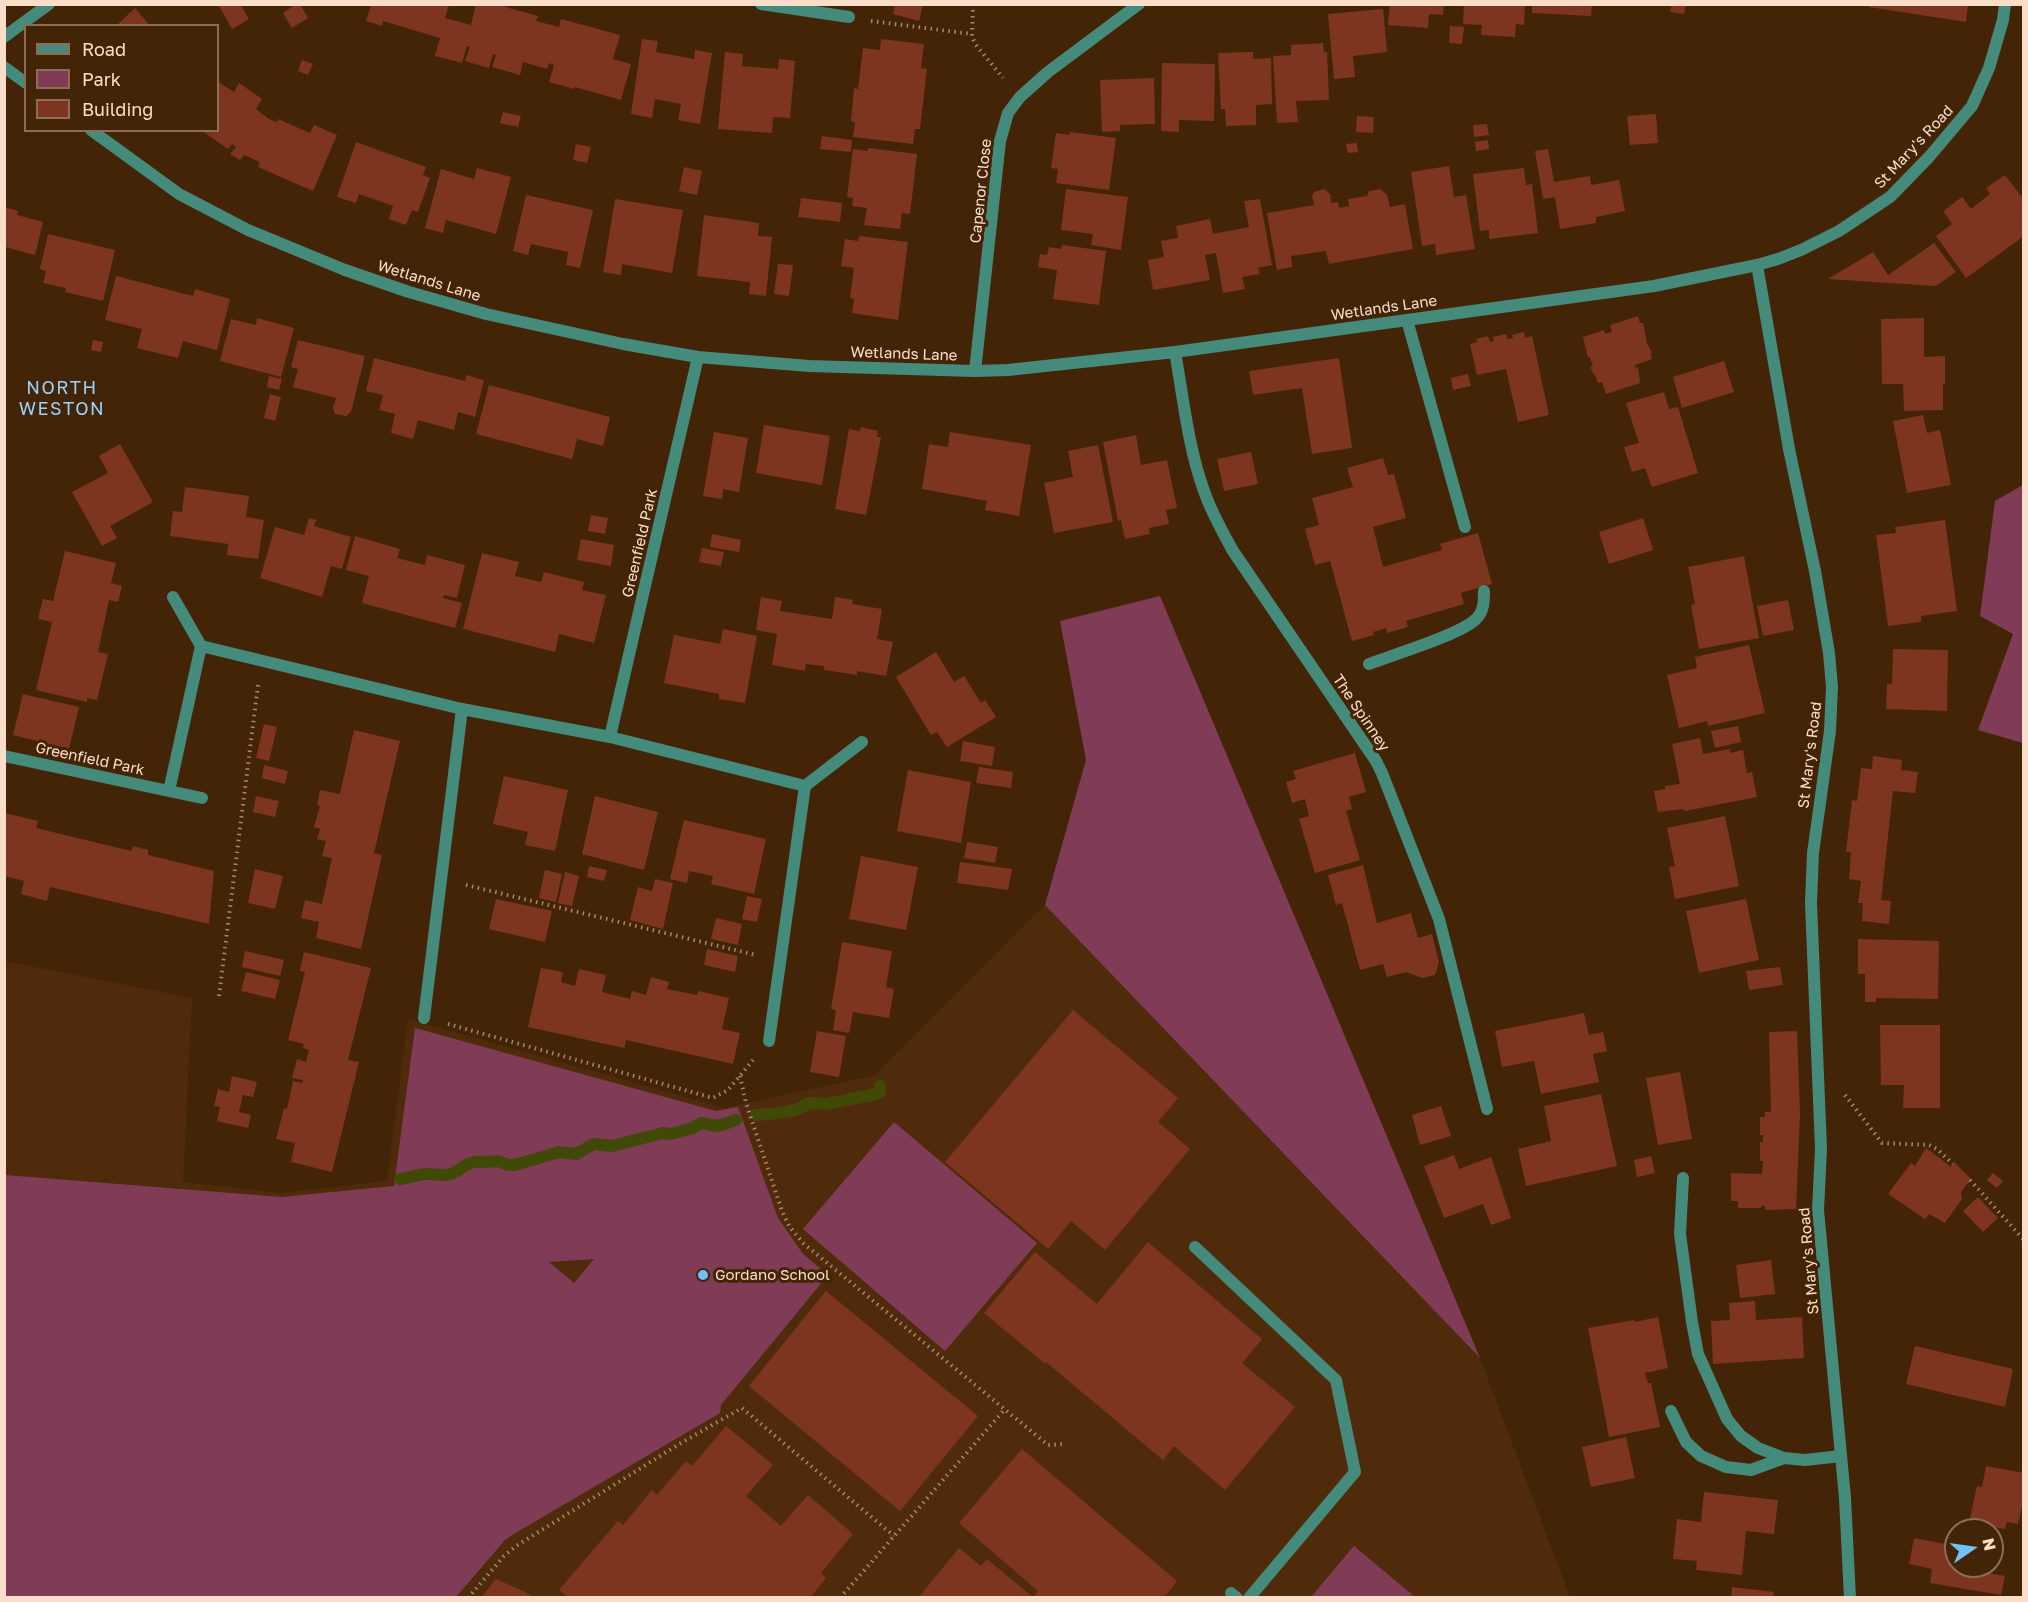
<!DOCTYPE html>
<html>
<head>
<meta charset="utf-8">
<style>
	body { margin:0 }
	#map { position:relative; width:2028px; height:1602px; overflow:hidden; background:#442407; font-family:"Golos Text",sans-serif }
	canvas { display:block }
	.frame { position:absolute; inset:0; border:6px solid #fbdeca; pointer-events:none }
	.legend { position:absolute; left:24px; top:24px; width:195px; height:108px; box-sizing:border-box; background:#442407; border:2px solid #8d6e55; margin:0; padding:8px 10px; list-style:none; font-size:18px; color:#fbdeca }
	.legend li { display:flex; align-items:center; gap:12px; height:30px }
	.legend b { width:30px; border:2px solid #8d6e55 }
	.north { position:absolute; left:1944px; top:1518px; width:60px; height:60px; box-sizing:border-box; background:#442407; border:2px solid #8d6e55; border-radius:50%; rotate:77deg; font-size:16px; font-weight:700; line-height:24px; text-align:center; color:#fbdeca }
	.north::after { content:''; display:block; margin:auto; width:21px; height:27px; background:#70c1f4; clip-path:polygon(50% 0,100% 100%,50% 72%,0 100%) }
</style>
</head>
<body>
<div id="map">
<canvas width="2028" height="1602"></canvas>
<div class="frame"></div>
<ul class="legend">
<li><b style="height:8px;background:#458b7c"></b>Road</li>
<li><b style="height:16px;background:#803c56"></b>Park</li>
<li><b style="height:16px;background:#7d351f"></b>Building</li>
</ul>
<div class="north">N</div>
</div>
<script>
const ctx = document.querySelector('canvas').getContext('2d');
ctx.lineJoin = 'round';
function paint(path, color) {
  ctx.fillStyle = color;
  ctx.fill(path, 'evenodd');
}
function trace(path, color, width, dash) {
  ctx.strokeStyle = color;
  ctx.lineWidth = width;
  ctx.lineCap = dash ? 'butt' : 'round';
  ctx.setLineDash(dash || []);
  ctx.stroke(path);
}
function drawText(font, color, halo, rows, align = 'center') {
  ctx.font = font + ' "Golos Text",sans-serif';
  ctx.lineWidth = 6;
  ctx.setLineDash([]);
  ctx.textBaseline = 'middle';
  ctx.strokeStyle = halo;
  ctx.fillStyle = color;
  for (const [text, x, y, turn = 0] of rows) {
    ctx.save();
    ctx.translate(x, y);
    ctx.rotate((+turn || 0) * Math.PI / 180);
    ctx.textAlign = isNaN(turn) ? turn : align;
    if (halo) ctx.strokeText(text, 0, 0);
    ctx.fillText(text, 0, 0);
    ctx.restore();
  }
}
const built = new Path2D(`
	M1045,905L1480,1358L1570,1597H5L4,961L192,998L183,1182L281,1193L387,1181L408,1019L724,1108L876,1075Z`);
const green = new Path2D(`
	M2023,485V743L1978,730L2013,634L1980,616L1995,501Z
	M1160,596L1480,1358L1045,905L1086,760L1060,621Z
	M415,1028L716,1111L738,1107L778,1218L803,1254L828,1275L721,1405L720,1413L512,1535L505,1540L456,1597H5V1175L281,1197L394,1186ZM594,1259L574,1283L549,1262Z
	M894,1122L1037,1243L945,1351L803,1229Z
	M1354,1546L1415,1597H1311Z`);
const stream = new Path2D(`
	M756,1115C770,1114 798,1113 808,1103L826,1104L877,1094L880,1092V1086
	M400,1179C408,1178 424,1173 429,1174C436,1174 445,1177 453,1173C460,1170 465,1164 474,1162C482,1161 489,1163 498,1161L508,1165H515L559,1152L576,1154L594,1144L612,1146L663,1133L671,1134L693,1128L701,1123L718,1126L736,1120`);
const building = new Path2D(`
	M218,4H240L249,19L232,29Z
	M296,4H300L308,18L292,28L283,13Z
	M476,4H498L509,8L538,16L536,21L559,27L561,19L620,35L613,59L631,64L621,100L575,87L574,89L549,82L554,65L549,63L547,69L523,62L520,75L492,67L496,55L493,54L489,68L465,61L470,47L467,46L462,63L435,56L440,38L383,21L382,26L366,21L371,5H449L445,18L471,25Z
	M895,4H923L919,21L893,14Z
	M1390,4H1444L1443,15L1429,14L1428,28L1388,25Z
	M1464,4H1525L1524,25L1516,24L1515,37L1481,35L1482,25L1463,24Z
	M1532,4H1592L1591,16L1532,13Z
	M1672,4H1686L1684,14L1670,12Z
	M1869,4H1968L1966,22L1869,7Z
	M135,8L150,26H116Z
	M1383,9L1387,52L1353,56L1355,77L1334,79L1328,14Z
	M1450,26L1464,27L1462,44L1449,43Z
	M642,39L658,41L656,52L694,59L695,50L712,53L700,124L678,120L681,104L655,99L652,118L631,114Z
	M881,39L924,44L921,68L927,69L920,129H915L913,144L853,137L855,122L851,121L854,88L858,89L863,48L880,50Z
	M1323,43L1324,52H1327L1329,100L1296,101L1298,122L1277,123L1273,56L1291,55V45Z
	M725,52L743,54L742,66L778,69L779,59L795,61L790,118L773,117L772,133L718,129Z
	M1253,52V59L1271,58L1272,104L1256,105V125L1226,126L1225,109H1221L1218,53Z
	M302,60L313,64L308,75L298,71Z
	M1162,63L1215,64L1214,121L1179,120V132L1161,131Z
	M1154,78L1155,124L1120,125V131L1102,132L1100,80Z
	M218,82L234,92L239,83L262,99L256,109L269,119L277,122L278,119L310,133L314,125L337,135L313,191L258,167L260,162L244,155L240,160L230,154L236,147L232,144L228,149L201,130H218Z
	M503,112L521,116L518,127L500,123Z
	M1656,114L1658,143L1630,145L1627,116Z
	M1357,116L1374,117L1373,133L1356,132Z
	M1487,124L1489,135L1474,137L1473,125Z
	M1070,132L1116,138L1109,190L1056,183L1058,169L1051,168L1056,133L1069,135Z
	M822,136L852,140L851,152L820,149Z
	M1488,140L1489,149L1476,151L1475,142Z
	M356,142L426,167L423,175L430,178L418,212L412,210L406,225L389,219L393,206L359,194L356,203L337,197Z
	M1357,143L1358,152L1348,153L1346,144Z
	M576,144L591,147L587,163L573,160Z
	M868,148L917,154L910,214L902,213L900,229L864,225L867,208L852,206L853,198L847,197L853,149L868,151Z
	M1548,149L1554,182L1590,176L1591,185L1619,180L1625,211L1596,217V223L1560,229L1555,197L1543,199L1535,151Z
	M1449,166L1454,197L1466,195L1475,249L1436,255L1435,244L1422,246L1411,172Z
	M684,167L702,171L697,195L679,191Z
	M477,168L511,177L496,234L446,220L443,233L425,228L441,169L474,179Z
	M1524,168L1526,185L1532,184L1538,233L1489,239V230L1480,231L1473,174Z
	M2005,175L2024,200V236L1966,278L1936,236L1952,224L1943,211L1962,197L1971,209L1990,194L1986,188Z
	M1066,189L1128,197L1121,250L1091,245L1093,234L1061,230Z
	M1324,189L1330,194L1331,203L1338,202L1339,208L1349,206L1348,199L1367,196L1369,191L1380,189L1387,195L1390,207L1405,204L1413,249L1329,264L1326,251L1291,256L1292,267L1277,270L1267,213L1314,205L1312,196L1314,192Z
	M526,195L593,210L580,268L566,265L568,252L531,244L528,255L513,251Z
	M801,198L842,203L840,222L798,217Z
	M615,199L683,210L672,273L622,264L621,275L603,272Z
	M1260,199L1272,265L1258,268L1260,274L1242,277L1245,289L1223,293L1216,253L1205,255L1210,280L1153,290L1148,260L1164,257L1161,241L1178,238L1176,226L1210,219L1213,234L1249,227L1244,201Z
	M5,207L18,211L17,215L43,222L35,255L5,247Z
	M704,215L759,223L758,236L772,237L766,296L749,294L750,282L697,276Z
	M48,234L115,250L103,301L65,292L66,288L43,283L46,271L40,269Z
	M859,236L908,242L898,320L852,313L854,299L850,298L854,268L841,266L845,239L858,241Z
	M1934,243L1956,272L1936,286L1828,279L1873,252L1888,275Z
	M1062,245L1106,251L1099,305L1053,299L1057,270L1038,267L1040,254L1047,255L1049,247L1061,249Z
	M778,264L793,265L789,296L774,294Z
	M116,276L193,296L195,289L230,299L217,350L183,341L178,358L137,348L142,329L105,320Z
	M1638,316L1640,323H1643L1647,343L1652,353L1650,354L1652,359L1635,365V368L1638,367L1640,383L1606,394L1602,382L1598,383L1595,375H1594L1590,367L1593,366L1590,357L1588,358L1583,337L1604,330L1605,334L1612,332L1610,325Z
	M257,318L294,328L281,377L220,361L231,319L256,325Z
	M1924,318V357L1945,356V384H1943V410L1904,411L1903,384H1882L1881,319Z
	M1524,332L1525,338L1532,336L1549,415L1518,422L1506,369L1477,375L1470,344L1477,342L1476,339L1488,336L1490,342L1494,341L1493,337L1506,334L1507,339L1513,338L1512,335Z
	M93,340L103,342L101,352L91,350Z
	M298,340L365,356L351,412L346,416L335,414L333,408L336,398L293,387L298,369L291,367Z
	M374,358L465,381L466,375L484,380L475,417L458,412L454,430L418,420L413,439L391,433L395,414L379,410L383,395L366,391Z
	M1339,358L1352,448L1312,454L1302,388L1253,395L1249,371Z
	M1724,361L1734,392L1682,408L1673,377Z
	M1468,374L1471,386L1453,390L1451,378Z
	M269,376L282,379L279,390L267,387Z
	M489,385L610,417L603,446L577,439L572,459L476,434Z
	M1664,392L1669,409L1678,407L1698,473L1652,487L1645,468L1632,472L1624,447L1639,443L1626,403Z
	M270,394L281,397L275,421L264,418Z
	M1923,415L1927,433L1940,430L1951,485L1907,493L1893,421Z
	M764,425L830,436L822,485L756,473Z
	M861,427L878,431L877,437H881L866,515L835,509L849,429L860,431Z
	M714,432L748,438L739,492L723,489L722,499L703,496Z
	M950,432L1031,445L1019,516L985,510L987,501L922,489L929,444L948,447Z
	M1136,435L1141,465L1167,460L1177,508L1166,510L1169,524L1149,528L1150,534L1125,539L1121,520L1118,521L1103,442Z
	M120,444L153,502L110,526L117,538L102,546L72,492L108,473L99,456Z
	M1098,445L1113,522L1054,533L1044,483L1073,477L1068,451Z
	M1251,452L1258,484L1224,491L1217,459Z
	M1383,458L1388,475L1394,474L1406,518L1373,527L1383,567L1442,550L1440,544L1478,533L1492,584L1461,593L1464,604L1406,621L1408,627L1387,633L1386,628L1373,632L1374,635L1352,641L1330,561L1315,565L1305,529L1319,525L1312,498L1353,487L1347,468Z
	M185,487L249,496L246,517L264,520L258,559L227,555L228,544L170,536L173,511L182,512Z
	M591,515L608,518L605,534L588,531Z
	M309,518L316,520L314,526L351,537L342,569L331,566L322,597L260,578L275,527L304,535Z
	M1643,518L1653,550L1609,564L1599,532Z
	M1945,520L1957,611L1921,616V622L1888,626L1876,535L1896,533L1895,527Z
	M712,534L741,540L739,552L710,547Z
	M355,536L400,549L397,558L425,565L427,555L465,565L457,598L444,595L443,598L462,603L455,628L362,603L369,576L346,570Z
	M581,539L614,545L611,566L577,560Z
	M702,548L724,552L721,566L699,562Z
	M65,551L116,563L111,583L122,586L118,602L109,600L98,652L108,654L97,700L87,698V702L36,690L52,622L38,619L43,599L53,601Z
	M482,553L519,562L515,576L541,582L544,572L584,582L582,590L606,595L594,643L559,634L555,652L463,629Z
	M1744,556L1759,638L1699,649L1691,605L1695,604L1688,567Z
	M761,597L782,601L780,611L832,619L835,597L853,600L852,604L882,609L877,639L893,642L886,676L857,671V675L824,670V666L806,664L805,671L772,665L777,634L756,630Z
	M1788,600L1794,630L1763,636L1757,606Z
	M723,629L757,636L745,703L719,699V694L664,683L674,635L720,644Z
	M1749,645L1765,713L1708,726L1707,721L1679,728L1667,675L1697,668L1695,657Z
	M1893,649L1948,650L1947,711L1886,709L1887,684H1892Z
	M936,652L954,682L964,676L981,703L985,700L996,717L947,747L937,732L931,735L896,677Z
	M23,694L79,707L69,749L13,735Z
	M264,724L277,727L269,761L256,758Z
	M1738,726L1741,742L1715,748L1711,731Z
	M354,730L400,741L374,853L382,855L361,949L316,938L319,922L301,918L305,900L322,904L332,858L322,856L326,841L317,839L320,829L314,827L320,806L317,805L320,790L340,794Z
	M1700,738L1703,754L1730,749V753L1743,750L1747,773L1752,772L1757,797L1685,811L1684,809L1658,812L1654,791L1665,789V786L1680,784L1672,744Z
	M963,741L995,747L992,766L960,761Z
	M1355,753L1366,792L1349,797L1352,809L1346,811L1360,860L1315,873L1299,819L1309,816L1305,799L1292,803L1286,782L1296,779L1293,771Z
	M1873,756L1902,760L1901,770L1918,772L1915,793L1893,791L1881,900L1891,901L1889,924L1862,921L1863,903H1858L1861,881L1849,879L1851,852H1846L1852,800L1857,801L1861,768L1872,769Z
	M264,765L288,771L285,784L262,778Z
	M979,767L1013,772L1011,788L976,783Z
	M908,770L971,782L961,843L897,831Z
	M504,776L568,790L555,851L525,845L528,832L493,824Z
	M256,796L279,801L275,817L253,812Z
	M595,796L658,812L644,870L582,854Z
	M5,813L38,821L36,828L131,851L133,846L148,850V855L214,871L209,924L50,887L47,901L21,894L24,881L4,876Z
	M1725,816L1739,886L1675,899L1669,867L1675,866L1667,828Z
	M684,820L766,839L754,894L711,884L713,876L689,871L687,883L670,879Z
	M967,842L998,847L995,863L964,858Z
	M861,856L918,867L906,930L849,919Z
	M960,862L1012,869L1008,890L957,883Z
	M1363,865L1377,923L1411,913L1418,938L1432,934L1439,962L1435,975L1422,978L1406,972L1387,977L1383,964L1360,970L1342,903L1336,905L1328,875Z
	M589,866L607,870L604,881L587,877Z
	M255,869L283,876L275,909L248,903Z
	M545,870L562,874L556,902L539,898Z
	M565,872L579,876L572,906L558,903Z
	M655,879L673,883L663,929L630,920L638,887L652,891Z
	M747,896L762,899L757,922L742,919Z
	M496,899L552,911L545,942L489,929Z
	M1746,899L1759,960L1699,973L1686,911Z
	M716,918L742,924L738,945L711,939Z
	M1858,939L1939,941L1938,999L1876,998V1002H1865V974H1858Z
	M842,942L892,951L886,987L894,989L889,1018L853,1012L849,1033L833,1030L836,1010L831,1009Z
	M707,949L738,956L735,972L704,965Z
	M245,951L284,960L280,976L242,967Z
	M304,952L371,968L348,1060L359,1062L332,1172L291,1162L295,1143L276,1139L284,1108L287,1109L293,1081L302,1083L303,1080L292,1078L297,1059L306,1062L309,1050L303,1048L304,1044L288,1040L305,972L300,971Z
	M1780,967L1783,985L1749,990L1746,971Z
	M541,968L563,972L561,982L575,986L579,969L606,975L602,992L630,999L632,991L646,995L651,977L669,982L667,989L697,995L698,991L729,998L722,1029L740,1033L733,1064L626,1040L624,1048L528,1027Z
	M246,972L280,980L275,999L241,991Z
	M1073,1010L1178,1098L1158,1122L1190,1149L1105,1250L1071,1221L1048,1249L945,1162Z
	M1584,1013L1589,1035L1603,1032L1607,1051L1593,1054L1599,1082L1541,1094L1534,1061L1502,1067L1495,1031Z
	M1880,1025H1940V1108H1903L1904,1085H1881Z
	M817,1031L846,1036L839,1077L810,1072Z
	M1797,1031L1800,1114L1796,1209L1765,1210V1206H1761V1208H1738V1201H1731V1173L1762,1174L1763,1161H1760V1142H1763V1135H1760V1117H1765V1112H1771L1769,1032Z
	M1680,1072L1692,1139L1658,1145L1646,1078Z
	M232,1076L257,1082L253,1097L243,1095L239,1112L251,1115L248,1128L217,1121L220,1107L214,1106L218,1089L229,1092Z
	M1601,1094L1617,1166L1526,1186L1518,1149L1551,1141L1544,1106Z
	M1441,1106L1451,1136L1420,1145L1412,1115Z
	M1926,1148L1951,1167L1954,1162L1971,1179L1961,1192L1962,1199L1945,1223L1929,1214L1925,1219L1888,1194L1911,1163L1915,1166Z
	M1454,1155L1459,1169L1491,1157L1511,1218L1491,1225L1483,1204L1444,1218L1424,1166Z
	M1651,1156L1655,1173L1637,1177L1634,1160Z
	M1993,1173L2003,1181L1997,1188L1987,1180Z
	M1978,1197L1998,1218L1983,1232L1963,1211Z
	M1148,1242L1262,1339L1242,1363L1295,1407L1225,1490L1174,1446L1163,1460L1046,1362L1044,1363L984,1313L1035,1252L1097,1304Z
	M1771,1260L1775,1294L1740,1298L1736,1265Z
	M826,1291L978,1416L900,1511L749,1386Z
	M1755,1301L1756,1320L1802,1317L1804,1358L1713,1364L1711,1321L1730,1320L1729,1303Z
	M1658,1317L1668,1368L1645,1373L1648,1383H1651L1660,1427L1609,1437L1588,1328L1634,1320L1635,1322Z
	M1915,1346L2013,1369L2005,1407L1906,1384Z
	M726,1426L773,1465L746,1496L781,1526L808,1495L853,1534L821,1573L826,1578L810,1598H569L559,1590L618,1521L623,1525L652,1490L657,1495L686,1461L692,1466Z
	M1626,1437L1635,1478L1591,1487L1582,1447Z
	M1022,1449L1177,1581L1164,1598H918L959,1548L981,1566L987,1559L1033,1597L1038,1591L959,1523Z
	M1986,1466L2024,1473V1507L2022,1506L2018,1524L2007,1522L2005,1529L1969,1523L1977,1486L1982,1487Z
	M1704,1492L1778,1500L1774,1534L1746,1531L1742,1575L1696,1570L1697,1561L1673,1559L1677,1519L1701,1522Z
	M1914,1538L1956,1546V1566H1988L1987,1573L2005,1576L2001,1595L1930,1583L1932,1569L1909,1564Z
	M496,1579L523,1591L535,1598H481Z
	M1732,1587L1774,1592L1773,1598H1731Z`);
const path = new Path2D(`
	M973,4L972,37L976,45L1003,78
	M871,21L972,34
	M466,885L756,955
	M219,996L258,685
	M448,1024L713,1098L728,1090L753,1060
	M740,1076L746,1103L782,1211L789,1226L803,1243L1048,1445L1066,1444
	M1845,1095L1882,1143L1929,1145L1937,1149L1953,1164
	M1970,1180L2024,1240
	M468,1598L504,1556L516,1546L681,1443L742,1408L894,1536
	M840,1598L1005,1409`);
const service = new Path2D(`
	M1407,320L1465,527
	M1369,664C1392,655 1463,634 1477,618C1484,611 1484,600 1484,591
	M1683,1178L1680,1234L1692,1322L1698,1354L1727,1419L1741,1436L1758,1448L1784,1458L1805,1460L1841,1456
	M1671,1411L1686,1442L1701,1456L1726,1467L1751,1470L1784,1458`);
const minor = new Path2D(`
	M761,4L849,17
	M4,37L49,4
	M4,67L26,83
	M91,130L179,194L248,230L345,270L409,292L486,314L623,344L698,357L809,366L975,371L1008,370L1175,352L1654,286L1757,265L1778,259L1801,250L1839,231L1890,197L1929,157L1972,106L1989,68L2003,20L2005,4
	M1757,265L1789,449L1815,571L1829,653L1832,687L1830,731L1813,853L1811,903L1821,1149L1818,1210L1845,1498L1850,1598
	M1175,352C1183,396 1188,446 1203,488C1210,510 1222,531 1233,551L1376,761L1382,773L1439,919L1487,1109
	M975,371L1000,141L1008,113L1020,97L1048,72L1139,4
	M173,597L201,646
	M610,737L698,357
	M4,756L169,791L201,646L462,709L610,737L805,786L769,1041
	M805,786L862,742
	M169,791L202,798
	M424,1018L462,709
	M1195,1247L1336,1380L1355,1472L1249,1598
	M1231,1593L1237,1598`);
const markers = [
	[703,1275,6,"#70c1f4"]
];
const streetNames = [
	["St Mary's Road",1914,147,-47],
	["Capenor Close",981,191,-84],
	["Wetlands Lane",429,281,17],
	["Wetlands Lane",1384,308,-8],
	["Wetlands Lane",904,354,2],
	["Greenfield Park",640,543,-77],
	["The Spinney",1361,713,56],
	["St Mary's Road",1810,755,-83],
	["Greenfield Park",90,759,12],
	["St Mary's Road",1809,1261,-95]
];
const poiNames = [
	["Gordano School",715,1275]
];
const quarterNames = [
	["NORTH",62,388],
	["WESTON",62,409]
];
paint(built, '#502b0b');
paint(green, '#803c56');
trace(stream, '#404907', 12);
paint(building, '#7d351f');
trace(path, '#a68870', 4, [1.5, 4.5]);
trace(service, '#458b7c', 12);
trace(minor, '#458b7c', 12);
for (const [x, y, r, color] of markers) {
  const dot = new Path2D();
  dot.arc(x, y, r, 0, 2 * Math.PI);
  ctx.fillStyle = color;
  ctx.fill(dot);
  trace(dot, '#442407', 2);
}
drawText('15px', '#fbdeca', '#442407', streetNames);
drawText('15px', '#fbdeca', '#442407', poiNames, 'left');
ctx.letterSpacing = '1.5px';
drawText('18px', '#99d3f9', '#442407', quarterNames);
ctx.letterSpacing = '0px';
</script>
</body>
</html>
